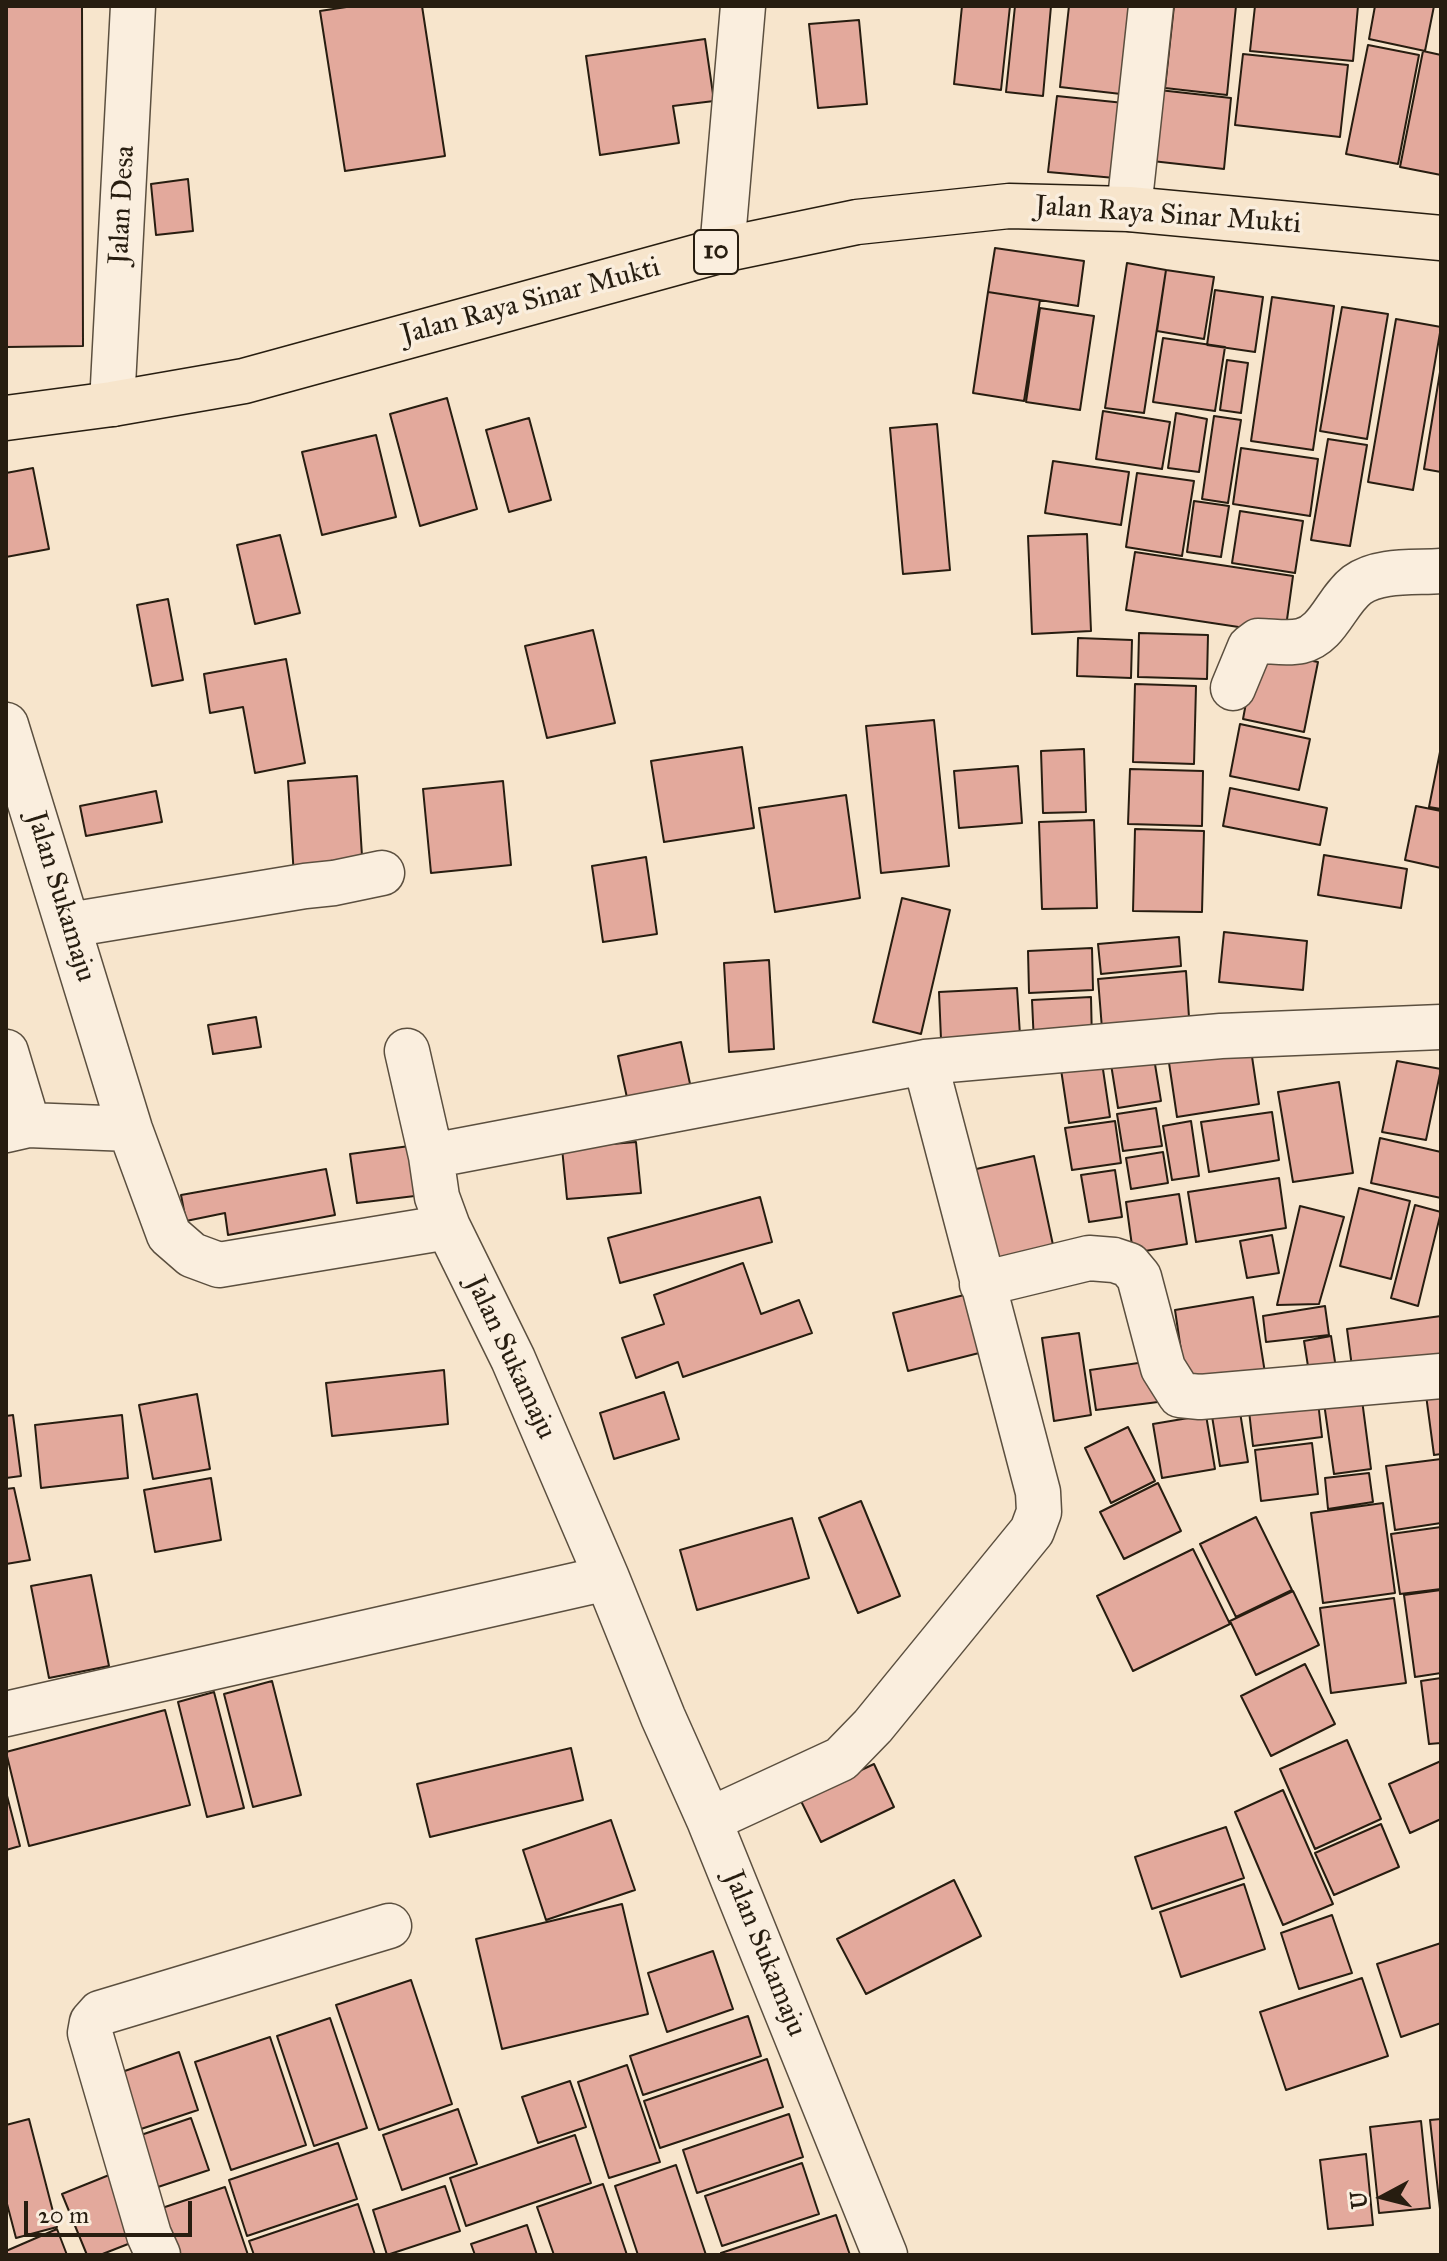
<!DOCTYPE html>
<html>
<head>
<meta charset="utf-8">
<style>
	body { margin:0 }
	#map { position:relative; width:1447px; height:2261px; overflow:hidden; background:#f7e5cc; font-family:"IM FELL Great Primer",serif }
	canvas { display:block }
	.frame { position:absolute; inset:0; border:8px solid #271d10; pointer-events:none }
	.north { position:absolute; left:1343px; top:2157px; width:80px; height:80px; -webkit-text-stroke:6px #faeede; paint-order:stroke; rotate:263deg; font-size:22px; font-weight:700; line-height:32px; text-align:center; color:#271d10 }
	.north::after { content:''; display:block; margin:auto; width:28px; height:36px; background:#271d10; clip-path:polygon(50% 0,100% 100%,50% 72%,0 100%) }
	.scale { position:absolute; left:24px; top:2201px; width:168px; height:36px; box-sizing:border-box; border:4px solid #271d10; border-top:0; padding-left:10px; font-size:24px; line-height:28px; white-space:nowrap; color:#271d10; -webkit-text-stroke:6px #faeede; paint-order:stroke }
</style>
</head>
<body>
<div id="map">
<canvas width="1447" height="2261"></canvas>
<div class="frame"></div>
<div class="north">U</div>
<div class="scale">20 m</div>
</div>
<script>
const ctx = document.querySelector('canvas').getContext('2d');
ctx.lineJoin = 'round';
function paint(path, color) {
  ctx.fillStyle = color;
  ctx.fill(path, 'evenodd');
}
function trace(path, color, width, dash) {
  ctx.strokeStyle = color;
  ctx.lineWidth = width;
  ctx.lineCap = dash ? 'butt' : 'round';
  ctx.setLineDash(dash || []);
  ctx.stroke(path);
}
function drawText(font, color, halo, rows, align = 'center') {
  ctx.font = font + ' "IM FELL Great Primer",serif';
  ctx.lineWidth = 7;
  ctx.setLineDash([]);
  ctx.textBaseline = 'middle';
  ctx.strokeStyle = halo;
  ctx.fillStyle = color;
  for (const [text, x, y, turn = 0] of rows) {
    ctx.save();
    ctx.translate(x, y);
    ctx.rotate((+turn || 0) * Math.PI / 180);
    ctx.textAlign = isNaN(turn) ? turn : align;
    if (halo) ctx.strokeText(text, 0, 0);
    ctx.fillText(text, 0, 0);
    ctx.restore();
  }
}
const building = new Path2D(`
	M6,6H82L83,346L6,347Z
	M353,6H422L445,156L345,171L320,11Z
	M962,6H1010L1001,90L954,84Z
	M1015,6H1051L1043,96L1006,92Z
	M1069,6H1130L1121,94L1060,87Z
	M1174,6H1236L1227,95L1165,88Z
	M1255,6H1358L1353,61L1250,51Z
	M1375,6H1434L1425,51L1369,39Z
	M859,20L867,104L818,108L809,24Z
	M705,39L714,101L673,106L679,143L600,155L586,56Z
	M1368,45L1419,55L1398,164L1346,154Z
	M1423,51L1441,55V175L1400,167Z
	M1243,54L1348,65L1340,137L1235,125Z
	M1150,89L1231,98L1224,169L1143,160Z
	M1057,96L1124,103L1115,178L1048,172Z
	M188,179L193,231L156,235L151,184Z
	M995,248L1084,261L1078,306L988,292Z
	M1127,263L1166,270L1144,413L1105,408Z
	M1166,270L1214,277L1204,339L1157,331Z
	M1215,290L1263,297L1255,352L1207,345Z
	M988,292L1040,300L1024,401L973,393Z
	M1272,297L1334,306L1313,450L1251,441Z
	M1342,307L1388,314L1367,439L1320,431Z
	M1040,308L1094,316L1080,410L1026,402Z
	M1396,319L1441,327L1413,490L1368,482Z
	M1163,338L1225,347L1215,411L1153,402Z
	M1227,360L1248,363L1241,413L1220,410Z
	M1441,366V472L1424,469Z
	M447,398L477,509L420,526L390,414Z
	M1103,411L1170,422L1162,469L1096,459Z
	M1176,413L1207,419L1199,472L1168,468Z
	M1214,416L1241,420L1228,503L1202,499Z
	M529,418L551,500L509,512L486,430Z
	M937,424L950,570L903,574L890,428Z
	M376,435L396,517L322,535L302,452Z
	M1328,439L1367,445L1350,546L1311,540Z
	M1241,448L1318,459L1310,516L1233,504Z
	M1053,461L1129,472L1121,525L1045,513Z
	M33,468L49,549L6,557V473Z
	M1137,473L1194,481L1182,556L1126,547Z
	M1194,501L1229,506L1221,557L1187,552Z
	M1240,511L1303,521L1295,573L1232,563Z
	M1087,534L1091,631L1032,634L1028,536Z
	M280,535L300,613L255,624L237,545Z
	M1135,552L1293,576L1285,634L1126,610Z
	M168,599L183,680L152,686L137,605Z
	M593,630L615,723L547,738L525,646Z
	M1139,633L1208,635L1207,679L1138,677Z
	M1078,638L1132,640L1131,678L1077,676Z
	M1256,650L1318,662L1304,732L1243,719Z
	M286,659L305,763L255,773L243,707L210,713L204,674Z
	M1135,684L1196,686L1194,764L1133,762Z
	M934,720L949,866L881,873L866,726Z
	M1240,724L1310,739L1299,790L1230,776Z
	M742,747L754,828L664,842L651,761Z
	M1441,747V809L1429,807Z
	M1084,749L1086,812L1043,813L1041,751Z
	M1018,766L1022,823L959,828L954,771Z
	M1130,769L1203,771L1202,826L1128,824Z
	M357,776L363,872L294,877L288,781Z
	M503,781L511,865L431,873L423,789Z
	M1230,788L1327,808L1320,845L1223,826Z
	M156,791L162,822L86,836L80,806Z
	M846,795L860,898L775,912L759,808Z
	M1416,806L1441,811V868L1405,860Z
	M1094,820L1097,908L1042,909L1039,822Z
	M1135,829L1204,831L1202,912L1133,911Z
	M1324,855L1407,869L1401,908L1318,895Z
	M646,857L657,934L603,942L592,866Z
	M902,898L950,910L921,1034L873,1022Z
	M1224,932L1307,941L1303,990L1219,982Z
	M1179,937L1181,966L1101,974L1098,944Z
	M1092,948L1093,990L1029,993L1028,951Z
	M769,960L774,1049L729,1052L724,963Z
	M1186,971L1190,1033L1103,1041L1098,979Z
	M1017,988L1020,1035L941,1039L939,992Z
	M1091,997L1092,1043L1034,1044L1032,1000Z
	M256,1017L261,1047L213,1054L208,1025Z
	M681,1042L692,1093L629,1107L618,1056Z
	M1250,1043L1259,1104L1177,1117L1168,1056Z
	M1100,1049L1110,1117L1069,1123L1059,1056Z
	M1153,1052L1161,1101L1118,1108L1110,1058Z
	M1397,1061L1441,1069L1426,1140L1382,1132Z
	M1339,1082L1353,1173L1293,1182L1278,1092Z
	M1156,1108L1162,1146L1123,1151L1117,1114Z
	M1272,1112L1279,1160L1209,1172L1201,1122Z
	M1115,1121L1121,1163L1072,1170L1065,1128Z
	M1191,1121L1199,1176L1172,1180L1163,1126Z
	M1380,1138L1441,1152V1198L1371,1183Z
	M636,1142L641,1193L567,1199L562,1148Z
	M417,1145L423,1195L357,1203L350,1154Z
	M1163,1152L1168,1183L1131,1189L1126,1158Z
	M1034,1156L1056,1259L986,1274L963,1172Z
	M326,1169L335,1215L228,1235L225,1213L186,1221L181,1195Z
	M1115,1170L1122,1217L1089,1222L1081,1175Z
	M1279,1178L1286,1228L1196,1242L1188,1192Z
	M1359,1188L1410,1201L1391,1279L1340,1266Z
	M1179,1194L1187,1244L1133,1253L1126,1202Z
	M760,1197L772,1242L620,1283L608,1238Z
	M1415,1205L1441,1212L1418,1306L1391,1298Z
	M1300,1206L1344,1217L1319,1304L1277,1305Z
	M1272,1235L1279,1273L1247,1278L1240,1241Z
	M743,1263L761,1314L799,1300L812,1333L683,1377L678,1362L636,1378L622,1338L664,1324L654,1295Z
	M972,1293L987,1351L908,1371L893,1313Z
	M1253,1297L1265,1373L1186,1384L1175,1310Z
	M1325,1306L1329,1335L1266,1342L1263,1316Z
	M1441,1316V1371L1354,1382L1347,1329Z
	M1079,1333L1091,1415L1054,1421L1042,1338Z
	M1331,1336L1338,1381L1311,1385L1304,1341Z
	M1152,1361L1158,1402L1096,1410L1090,1370Z
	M444,1370L448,1424L332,1436L326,1383Z
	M1441,1378V1454L1434,1455L1424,1380Z
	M664,1392L679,1439L614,1459L600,1413Z
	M1361,1392L1371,1469L1334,1474L1323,1396Z
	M1317,1393L1322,1437L1253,1446L1248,1402Z
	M197,1394L210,1469L153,1479L139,1405Z
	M1240,1412L1248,1462L1220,1466L1212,1416Z
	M13,1415L21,1476L6,1478V1416Z
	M122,1415L128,1478L41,1488L35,1425Z
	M1206,1415L1215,1469L1162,1478L1153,1424Z
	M1128,1427L1155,1481L1111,1503L1085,1448Z
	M1312,1443L1318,1494L1261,1501L1255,1450Z
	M1441,1459V1523L1395,1530L1386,1466Z
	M1369,1473L1373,1502L1328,1509L1325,1478Z
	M211,1478L221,1540L155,1552L144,1490Z
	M1158,1483L1181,1531L1124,1559L1100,1512Z
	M14,1488L30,1560L6,1564V1489Z
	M861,1501L900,1596L858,1613L819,1518Z
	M1383,1503L1395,1593L1323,1603L1311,1513Z
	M1256,1517L1292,1590L1236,1617L1200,1544Z
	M792,1518L809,1578L697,1610L680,1550Z
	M1441,1527V1589L1400,1594L1391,1534Z
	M1193,1549L1230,1624L1133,1671L1097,1596Z
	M91,1575L109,1666L49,1678L31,1586Z
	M1441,1590V1673L1415,1677L1404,1595Z
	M1293,1591L1319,1645L1256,1675L1230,1621Z
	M1394,1598L1406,1683L1331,1693L1320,1608Z
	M1305,1664L1335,1724L1271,1756L1241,1696Z
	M1441,1678V1743L1429,1744L1421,1681Z
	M272,1681L301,1795L253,1807L224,1694Z
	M214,1692L244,1808L207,1817L178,1702Z
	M165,1710L190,1805L29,1846L6,1752Z
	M1347,1740L1381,1819L1315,1849L1280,1769Z
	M571,1748L583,1800L430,1837L417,1784Z
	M1441,1761V1819L1410,1833L1389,1784Z
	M874,1764L894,1807L821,1842L800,1799Z
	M1283,1790L1333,1904L1283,1925L1235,1812Z
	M6,1792L20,1846L6,1850Z
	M611,1820L635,1890L546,1920L523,1850Z
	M1381,1824L1399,1867L1334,1895L1315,1853Z
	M1226,1827L1244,1878L1152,1909L1135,1857Z
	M954,1880L981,1936L866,1994L837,1939Z
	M1244,1884L1265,1949L1181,1977L1160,1912Z
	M622,1904L648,2014L502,2049L476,1939Z
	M1332,1915L1352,1973L1299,1989L1281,1933Z
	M1441,1943V2023L1401,2037L1377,1964Z
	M713,1951L733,2009L667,2032L648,1973Z
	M1362,1978L1388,2056L1286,2090L1260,2012Z
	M411,1980L452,2104L379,2130L336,2005Z
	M748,2016L761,2056L643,2095L630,2056Z
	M330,2018L367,2128L314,2146L277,2036Z
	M270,2037L306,2145L231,2170L195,2062Z
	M179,2052L198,2110L138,2130L119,2073Z
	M767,2059L783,2107L660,2148L644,2101Z
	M627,2065L660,2162L609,2178L578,2082Z
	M570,2081L586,2127L538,2143L522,2097Z
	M458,2109L477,2164L402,2190L383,2135Z
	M789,2114L803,2157L697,2193L683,2150Z
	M191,2118L209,2170L155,2188L138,2136Z
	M29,2119L57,2227L16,2238L6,2200V2125Z
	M1441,2119V2209H1440L1430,2120Z
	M1421,2121L1430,2208L1379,2213L1370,2127Z
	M575,2135L591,2183L466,2226L450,2178Z
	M338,2143L357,2199L247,2236L229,2180Z
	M1366,2154L1373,2225L1328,2229L1320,2160Z
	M802,2163L819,2214L722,2246L705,2196Z
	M676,2165L706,2255H638L615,2186Z
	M119,2171L146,2237L100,2255H87L62,2194Z
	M603,2184L627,2255H554L537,2207Z
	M445,2186L460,2231L387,2255L373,2210Z
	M225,2187L248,2255H174L159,2209Z
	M358,2204L375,2255H254L249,2241Z
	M836,2215L850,2255H722L721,2253Z
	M527,2225L537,2255H475L471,2244Z
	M57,2229L67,2255H6V2251Z`);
const minor = new Path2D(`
	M1129,209L1151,6
	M722,250L743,6
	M112,404L133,6
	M1233,688L1250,647L1258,641C1272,641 1288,644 1301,641C1328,635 1336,601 1357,585C1379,569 1414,573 1441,571
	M6,725L130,1129L169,1235L192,1255L219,1265L448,1227L513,1359L607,1578L663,1717L709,1820L885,2255
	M69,925L305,886L334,883L382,873
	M407,1051L431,1156L437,1197L448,1227
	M6,1052L28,1125
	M6,1130L28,1125L130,1129
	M431,1156L925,1062L1221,1036L1441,1027
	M982,1284L1089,1258L1114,1260L1129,1265L1139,1277L1163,1368L1180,1395L1200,1397L1441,1376
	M6,1714L607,1578
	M709,1820L841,1759L873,1726L1032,1531L1039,1512L1038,1492L925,1062
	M158,2255L149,2235L90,2033L92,2022L100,2013L389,1926`);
const highway = new Path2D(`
	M6,418L112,404L244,381L722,250L857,222L1009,206L1129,209L1441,238`);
const shields = [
	[716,252,44]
];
const shieldNames = [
	["10",716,252]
];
const streetNames = [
	["Jalan Desa",123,205,-87],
	["Jalan Raya Sinar Mukti",1168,216,4],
	["Jalan Raya Sinar Mukti",531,302,-15],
	["Jalan Sukamaju",60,897,73],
	["Jalan Sukamaju",510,1358,65],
	["Jalan Sukamaju",764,1954,68]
];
paint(building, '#e3a99c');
trace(building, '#271d10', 2);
trace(minor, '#5b4f3f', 47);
trace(highway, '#271d10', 47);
trace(minor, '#faeede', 44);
trace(highway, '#f7e5cc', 44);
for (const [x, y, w] of shields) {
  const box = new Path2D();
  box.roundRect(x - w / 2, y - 22, w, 44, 6);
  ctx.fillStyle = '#faeede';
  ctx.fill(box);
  trace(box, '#271d10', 2);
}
drawText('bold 26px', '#271d10', null, shieldNames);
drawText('28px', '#271d10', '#faeede', streetNames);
</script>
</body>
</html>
